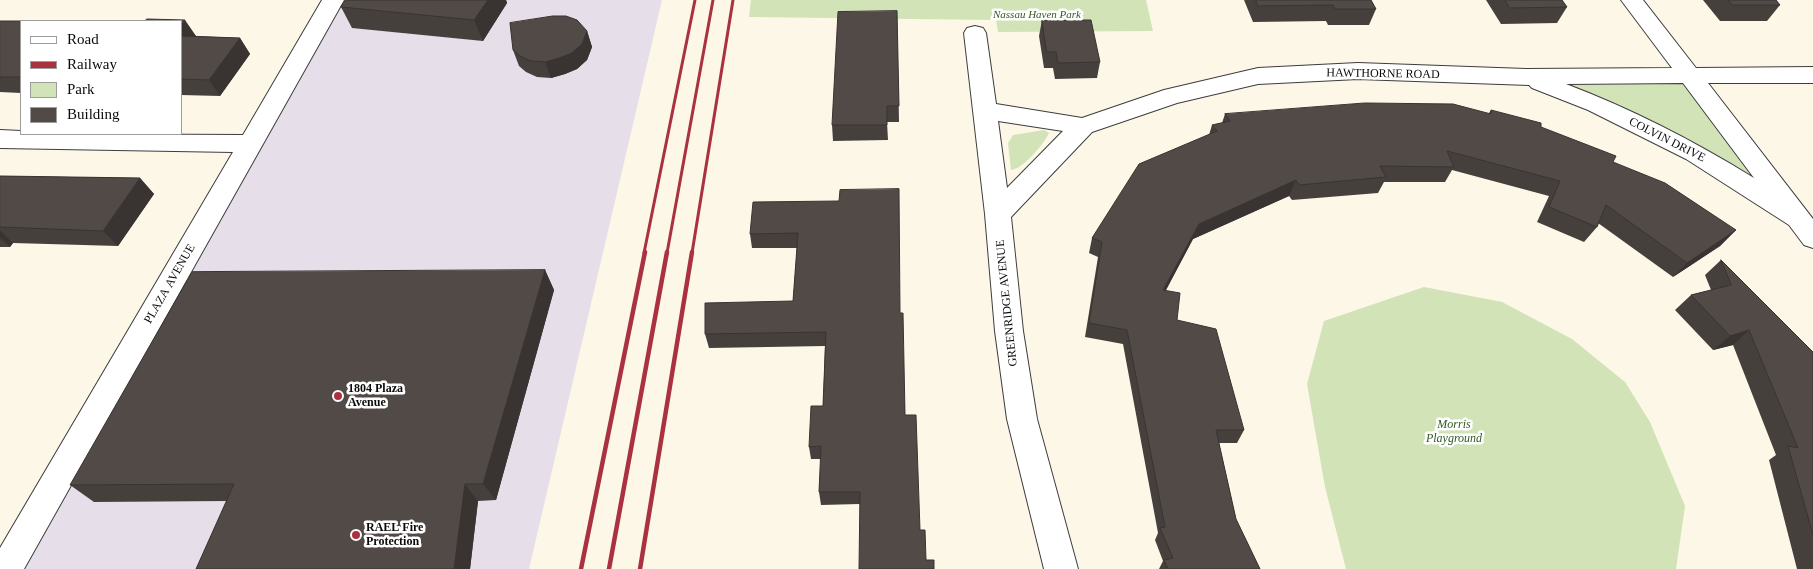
<!DOCTYPE html>
<html>
<head>
<meta charset="utf-8">
<style>
	body { margin:0 }
	#map { position:relative; width:1813px; height:569px; overflow:hidden; background:#fdf7e8; font-family:Georgia,serif }
	canvas { display:block }
	.legend { position:absolute; left:20px; top:20px; width:162px; height:115px; box-sizing:border-box; background:#fff; border:1px solid #9d9d9d; margin:0; padding:6px 9px; list-style:none; font-size:15px; color:#0a0a0a }
	.legend li { display:flex; align-items:center; gap:10px; height:25px }
	.legend b { width:25px; border:1px solid #9d9d9d }
</style>
</head>
<body>
<div id="map">
<canvas width="1813" height="569"></canvas>
<ul class="legend">
<li><b style="height:6px;background:#fff"></b>Road</li>
<li><b style="height:6px;background:#aa3140"></b>Railway</li>
<li><b style="height:14px;background:#d1e3b7"></b>Park</li>
<li><b style="height:14px;background:#514a47"></b>Building</li>
</ul>
</div>
<script>
const ctx = document.querySelector('canvas').getContext('2d');
ctx.lineJoin = 'round';
function paint(path, color) {
  ctx.fillStyle = color;
  ctx.fill(path, 'evenodd');
}
function trace(path, color, width, dash) {
  ctx.strokeStyle = color;
  ctx.lineWidth = width;
  ctx.lineCap = dash ? 'butt' : 'round';
  ctx.setLineDash(dash || []);
  ctx.stroke(path);
}
function drawText(font, color, halo, rows, align = 'center') {
  ctx.font = font + ' Georgia,serif';
  ctx.lineWidth = 5;
  ctx.setLineDash([]);
  ctx.textBaseline = 'middle';
  ctx.strokeStyle = halo;
  ctx.fillStyle = color;
  for (const [text, x, y, turn = 0] of rows) {
    ctx.save();
    ctx.translate(x, y);
    ctx.rotate((+turn || 0) * Math.PI / 180);
    ctx.textAlign = isNaN(turn) ? turn : align;
    if (halo) ctx.strokeText(text, 0, 0);
    ctx.fillText(text, 0, 0);
    ctx.restore();
  }
}
const industrial = new Path2D(`
	M338,0H662L529,569H18Z`);
const green = new Path2D(`
	M751,0H1146L1153,31L998,32L996,20L749,17Z
	M1682,83L1776,197L1566,85Z
	M1044,130L1049,133C1044,144 1023,169 1011,170L1008,143L1013,135Z
	M1424,287L1502,302L1572,339L1625,382L1650,422L1685,506L1676,569H1346L1325,487L1307,384L1324,321Z`);
const street = new Path2D(`
	M322,0H344L24,569H0V548L233,152L0,148V130L21,131V134L243,135Z
	M1621,0H1643L1696,68L1813,67V83H1708L1813,219V248L1804,245L1789,225L1686,159L1588,110L1532,88L1529,85L1358,79L1258,84L1177,103L1092,132L1011,217L1023,331L1037,419L1078,569H1044L1007,419L995,331L985,214L964,33L967,28L975,26L983,28L986,33L996,104L1082,118L1164,90L1258,68L1358,63L1526,69L1672,68ZM1683,83L1754,178C1694,141 1632,109 1566,84ZM998,121L1063,131L1007,188Z`);
const railFar1 = new Path2D(`
	M644,253L695,0
	M667,253L713,0
	M692,253L733,0`);
const rail = new Path2D(`
	M581,569L645,252
	M609,569L667,252
	M640,569L692,252`);
const wall = new Path2D(`
	M346,0H506L507,3L483,41L352,28L341,7Z
	M1244,0H1371L1376,9L1369,25H1328L1326,21L1253,22Z
	M1486,0H1562L1567,7L1557,23L1501,24Z
	M1703,0H1776L1780,5L1767,21H1720Z
	M897,11L899,122H887L888,140L833,141L832,125Z
	M1042,20L1100,62L1097,78L1055,79L1053,68H1044L1039,36Z
	M0,21H21V93L0,92Z
	M181,21L196,36L240,38L250,54L220,96L181,95Z
	M587,31L592,47L587,60L577,69L565,74L551,78L537,77L526,72L519,66L513,50Z
	M1491,110L1541,127L1613,162L1736,230L1720,246L1673,277L1598,223L1597,227L1584,242L1537,222L1549,196L1452,170L1445,182H1384L1378,193L1292,200L1289,196L1193,239L1166,290L1177,320L1244,430L1237,443H1219L1236,519L1260,569H1159L1163,561L1155,540L1158,533L1123,344L1085,337L1098,257L1089,253L1092,238L1209,135L1212,125L1222,123L1225,114L1489,113Z
	M0,176L140,178L154,194L118,246L13,243L10,247H0Z
	M839,201L900,313L905,415L920,530L926,560L934,569L859,504L821,505L819,492L821,459H811L809,447L823,406L825,346L709,348L705,334L793,301L797,248H752L750,234Z
	M1721,260L1813,352V569H1797L1769,460L1776,455L1733,345L1713,350L1675,310L1691,295L1711,290L1705,275Z
	M545,270L554,290L496,500L478,501L470,569H196L227,501L94,502L70,485Z`);
const shadedWall = new Path2D(`
	M488,0H506L507,3L483,41L474,20Z
	M185,20L196,36L185,52L181,47V25Z
	M587,31L592,47L587,60L577,69L565,74L551,78L545,62Z
	M240,38L250,54L220,96L209,80Z
	M140,178L154,194L118,246L103,231Z
	M1296,180L1289,196L1193,239L1158,305L1163,290L1199,224Z
	M0,230L13,243L10,247L0,238Z
	M1736,230L1720,246L1673,277L1687,263Z
	M545,270L554,290L496,500L483,484Z
	M1749,330L1733,345L1713,350L1730,336Z
	M465,484L478,501L470,569H454Z`);
const building = new Path2D(`
	M346,0H488L474,20L341,7Z
	M1256,0H1371L1376,9H1335L1333,5L1258,6Z
	M1505,0H1562L1567,7L1510,8Z
	M1728,0H1776L1780,5H1733Z
	M897,11L899,106H887V125H832L838,12Z
	M553,16H566L577,20L587,31L582,44L572,53L559,58L545,62L531,61L520,56L513,50L510,23Z
	M147,19L185,20L181,25V21H145Z
	M1042,20H1091L1100,62L1058,63L1056,52H1047Z
	M0,21H28H21V77H0Z
	M181,36L240,38L209,80L181,79Z
	M1365,103L1453,104L1491,114V110L1541,123V127L1616,156L1613,162L1665,183L1736,230L1687,263L1606,205L1597,227L1549,207L1560,181L1447,151L1454,167L1380,166L1386,177L1299,185L1296,180L1199,224L1163,290L1180,293L1177,320L1216,329L1244,430H1216L1236,519L1260,569H1168L1164,560L1173,558L1160,528L1165,527L1127,330L1089,323L1102,242L1092,238L1139,164L1217,131L1212,125L1230,121L1225,114Z
	M0,176L140,178L103,231L0,227Z
	M899,189L900,313H903L905,415H916L920,530H925L926,560H934V569H859L860,492H819L821,446L809,447L811,406H823L826,332L705,334V303L793,301L798,233L750,234L753,202L839,201L840,190Z
	M1721,260L1813,352V535L1788,446L1798,448L1749,330L1730,336L1691,295L1731,285Z
	M545,270L483,484H465L454,569H196L234,484L70,485L192,272Z`);
const markers = [
	[338,396,5,"#aa3140"],
	[356,535,5,"#aa3140"]
];
const farParknames = [
	["Nassau Haven Park",1037,15]
];
const streetNames = [
	["HAWTHORNE ROAD",1383,74,1],
	["COLVIN DRIVE",1667,140,27],
	["PLAZA AVENUE",170,284,-60],
	["GREENRIDGE AVENUE",1007,303,-96]
];
const poiNames = [
	["1804 Plaza",348,389],
	["Avenue",348,403],
	["RAEL Fire",366,528],
	["Protection",366,542]
];
const parkNames = [
	["Morris",1454,425],
	["Playground",1454,439]
];
paint(industrial, '#e6dee8');
paint(green, '#d1e3b7');
trace(street, '#3d3d3d', 2);
paint(street, '#fff');
trace(railFar1, '#aa3140', 3);
trace(rail, '#aa3140', 4.5);
paint(wall, '#46403d');
paint(shadedWall, '#393432');
paint(building, '#514a47');
trace(building, '#393432', 1);
for (const [x, y, r, color] of markers) {
  const dot = new Path2D();
  dot.arc(x, y, r, 0, 2 * Math.PI);
  ctx.fillStyle = color;
  ctx.fill(dot);
  trace(dot, '#fff', 2);
}
drawText('italic 11px', '#325922', '#fff', farParknames);
drawText('12px', '#0a0a0a', '#fff', streetNames);
drawText('bold 12px', '#0a0a0a', '#fff', poiNames, 'left');
drawText('italic 12px', '#325922', '#fff', parkNames);
</script>
</body>
</html>
